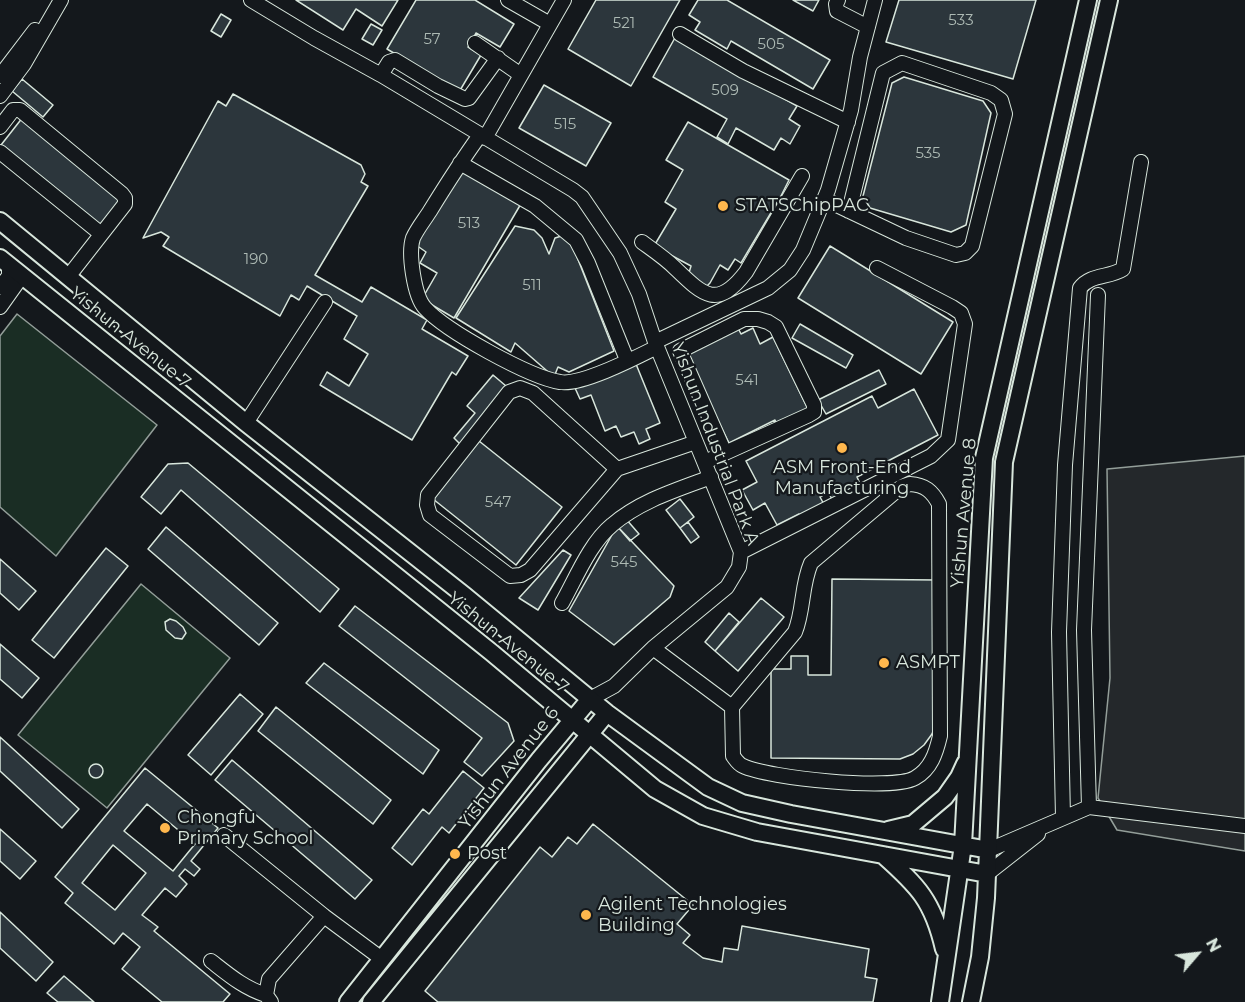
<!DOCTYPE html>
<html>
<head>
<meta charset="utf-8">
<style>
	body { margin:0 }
	#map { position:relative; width:1245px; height:1002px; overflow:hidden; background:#14181c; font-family:Montserrat,sans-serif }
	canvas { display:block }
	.north { position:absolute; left:1167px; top:924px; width:60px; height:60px; -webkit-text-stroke:4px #14181c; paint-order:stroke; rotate:62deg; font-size:16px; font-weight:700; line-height:24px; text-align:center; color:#d8e6dc }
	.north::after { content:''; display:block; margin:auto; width:21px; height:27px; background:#d8e6dc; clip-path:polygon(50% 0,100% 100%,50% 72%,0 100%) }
</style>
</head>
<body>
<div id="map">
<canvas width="1245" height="1002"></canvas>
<div class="north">N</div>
</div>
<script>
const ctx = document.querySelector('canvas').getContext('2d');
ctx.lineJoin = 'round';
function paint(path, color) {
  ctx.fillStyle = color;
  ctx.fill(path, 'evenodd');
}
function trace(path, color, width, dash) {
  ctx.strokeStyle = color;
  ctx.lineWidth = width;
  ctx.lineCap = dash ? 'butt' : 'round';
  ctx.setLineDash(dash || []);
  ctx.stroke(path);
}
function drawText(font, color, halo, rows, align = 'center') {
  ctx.font = font + ' Montserrat,sans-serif';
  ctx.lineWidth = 4.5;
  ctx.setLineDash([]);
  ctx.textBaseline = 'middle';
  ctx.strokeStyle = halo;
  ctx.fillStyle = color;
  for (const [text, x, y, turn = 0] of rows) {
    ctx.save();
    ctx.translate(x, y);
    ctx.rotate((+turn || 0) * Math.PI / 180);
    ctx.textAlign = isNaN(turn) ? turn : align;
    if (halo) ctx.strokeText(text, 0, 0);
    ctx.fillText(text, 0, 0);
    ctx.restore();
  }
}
const green = new Path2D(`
	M17,314L157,425L56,556L0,507V336Z
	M141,584L230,658L107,808L18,735Z`);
const parking = new Path2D(`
	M1245,456V851L1117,830L1098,798L1110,678L1107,469Z`);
const building = new Path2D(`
	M296,0H398L382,26L356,9L343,30Z
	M416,0H475L514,24L500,47L476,33L468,47L481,55L459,92L387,49Z
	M596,0H680L631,86L568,49Z
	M698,0H727L830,60L813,89L731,41L727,49L695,30L700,22L689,15Z
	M793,0H819L813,11Z
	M899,0H1036L1013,79L886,42Z
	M221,14L231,20L221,37L211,31Z
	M371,24L382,30L373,45L362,39Z
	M676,36L797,106L789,119L800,126L790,144L781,138L774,150L736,128L728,144L717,137L727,119L653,77Z
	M904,77L983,101L991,113L966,225L951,232L870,208L863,196L892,83Z
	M22,79L53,105L43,117L12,91Z
	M544,85L611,123L586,166L519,128Z
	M233,94L361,165L365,174L361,182L368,186L315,275L362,302L371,287L427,320L422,329L468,356L456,375L452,372L412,440L320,385L327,372L349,386L368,354L344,339L357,316L307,286L299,300L291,295L280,316L163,246L169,237L161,232L143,238L218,101L226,106Z
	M23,117L122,198L100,226L1,145Z
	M688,122L789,180L781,196L741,263L735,259L728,270L720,265L710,283L706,287L688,276L691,266L654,246L676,209L665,202L683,170L666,160Z
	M461,167L522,202L454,318L422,299L437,273L420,263L426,252L416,245Z
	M515,226L534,230L542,238L549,254L555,238L568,234L614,351L569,372L558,367L554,377L515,343L511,352L456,318Z
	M830,246L953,322L921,374L798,298Z
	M800,324L853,355L846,368L792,338Z
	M737,326L741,334L753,328L760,344L773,337L809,411L778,426L775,420L729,443L684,352Z
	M636,364L660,423L646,429L650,439L639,444L634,432L621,437L616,426L605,431L591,395L580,399L575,388Z
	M879,370L886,384L826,414L818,400Z
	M493,375L506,386L460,444L454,438L475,413L467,406Z
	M914,389L938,435L857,477L861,486L833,501L828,492L820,497L826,508L802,519L799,514L777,525L765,503L753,510L742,490L757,482L746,461L872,396L878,408Z
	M479,441L562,507L516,565L433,499Z
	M188,463L339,589L320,612L181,490L161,514L141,497L168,464Z
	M680,499L694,517L680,528L666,510Z
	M626,519L639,534L630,541L617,526Z
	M688,522L699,537L691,543L680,528Z
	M617,526L674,586L670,597L614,645L569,611Z
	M166,527L278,623L259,645L148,549Z
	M106,548L128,566L54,658L32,640Z
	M563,550L571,555L538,610L519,598Z
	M0,559L36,591L19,610L0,593Z
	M832,579L937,580V721L932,734L924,745L913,754L900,759L771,758V669H791V656H808V675H831Z
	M761,598L784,617L738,671L715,651Z
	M355,606L508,723L514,741L482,776L464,762L482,738L339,626Z
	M729,613L739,622L715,651L705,642Z
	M170,619L176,621L183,627L186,633L182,639L175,638L166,630L165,622Z
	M0,644L39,678L22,698L0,679Z
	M324,663L439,750L423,774L306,683Z
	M240,694L263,714L211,775L188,755Z
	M276,707L391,800L373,824L258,731Z
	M0,737L79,809L62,828L0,771Z
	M232,760L372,880L355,899L215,780Z
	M89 771a7 7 0 1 1 14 0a7 7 0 1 1-14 0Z
	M145,768L218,828L191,861L200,869L194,876L185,869L179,876L187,884L176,897L165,888L142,915L158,927L154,931L230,994L223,1002H162L122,969L140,947L123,933L114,944L65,903L73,893L55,877ZM147,804L195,844L173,871L124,831ZM113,845L146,873L115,910L82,883Z
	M463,771L484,788L449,833L442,827L412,865L392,848L423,809L429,814Z
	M593,824L693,905L677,924L690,935L683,943L703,958L722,962L724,948L738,950L742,926L869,949L865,977L877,979L873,1002H438L425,991L540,847L552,857L568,837L577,844Z
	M0,829L36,861L20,879L0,861Z
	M0,912L53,962L36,981L0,948Z
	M64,976L94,1002H58L47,993Z`);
const minor = new Path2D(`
	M251,0L314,38L381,75L573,190L582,197L620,253L639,294L655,342L741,552L739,567L727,587L653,648L614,686L590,699
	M508,0L550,24
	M838,0L836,4L837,11L868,27
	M680,34L743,71L848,122
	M475,43L521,75
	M381,75L389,62L395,60L438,86L465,99L469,98L498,58
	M0,76L35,30
	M0,96L24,64L61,0
	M0,127L13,110H20L122,194L125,198V204L68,277
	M480,135C462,160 446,185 430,211C425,219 417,229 413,238C408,253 414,296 425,308C446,331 529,377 560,382C581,386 637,357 657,347
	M485,138L564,0
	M0,152L100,233
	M460,163L535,206L576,240L588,263L627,360
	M824,199L906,238L956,255L965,253L972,246L1005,114L1001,100L991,93L902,63L883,73L849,211
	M642,242C653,250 665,258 675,268C703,295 717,310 746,272L802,176
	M0,287L9,276V266
	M0,307L22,276
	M655,342L768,288L790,270L803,250L828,190L851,110L860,57L875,0
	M246,423L325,302
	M705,462L809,415L814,412V405L776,327L768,322L758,319H744L680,351L725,453
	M617,469L533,393L520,388L509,392L428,495L427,505L430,515L510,576L521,575L530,570L617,469L696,442
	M910,484C925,485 932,491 939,504L940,736C936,753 931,769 915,778C892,791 768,778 743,766C738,764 736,760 733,756L732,707L795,632C804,610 801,586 811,563L901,487Z
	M741,552L931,456L948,440L965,324L961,313L952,307L877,268
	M562,603C576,578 590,543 612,525C640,501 676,490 711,477
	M653,648L732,707
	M1089,807L1084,630L1098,295
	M1063,817L1059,632L1065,465L1080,288C1090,274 1109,278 1123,269L1141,162
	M224,835L324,916L382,959
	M989,850L1089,807L1245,826
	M987,874L1038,834
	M211,961C229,975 244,988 266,995
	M271,1002L266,995L269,979L324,916`);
const major = new Path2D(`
	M0,221L246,423L464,595L607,713L708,787L742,803L791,814L989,850
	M0,258L491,652L655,789L703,816L757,832L987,874
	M888,830L913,824L945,797L959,777L965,764
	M883,855C918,886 933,901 944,949
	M348,1002L539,760L590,699
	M371,1002L607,713
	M940,1002L963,845L984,458L1088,0
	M971,1002L980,957L986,898L1004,462L1109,0`);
const markers = [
	[723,206,6,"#ffb74d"],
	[842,448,6,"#ffb74d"],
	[884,663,6,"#ffb74d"],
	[165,828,6,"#ffb74d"],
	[455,854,6,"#ffb74d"],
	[586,915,6,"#ffb74d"]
];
const numberNames = [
	["533",961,21],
	["521",624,24],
	["57",432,40],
	["505",771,45],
	["509",725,91],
	["515",565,125],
	["535",928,154],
	["513",469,224],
	["190",256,260],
	["511",532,286],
	["541",747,381],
	["547",498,503],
	["545",624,563]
];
const poiNames = [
	["STATSChipPAC",735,206],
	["ASM Front-End",842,468,"center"],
	["Manufacturing",842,489,"center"],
	["ASMPT",896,663],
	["Chongfu",177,818],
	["Primary School",177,839],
	["Post",467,854],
	["Agilent Technologies",598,905],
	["Building",598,926]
];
const streetNames = [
	["Yishun Avenue 7",130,338,39],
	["Yishun Industrial Park A",715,444,69],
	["Yishun Avenue 8",964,513,-85],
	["Yishun Avenue 7",508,643,39],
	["Yishun Avenue 6",509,768,-52]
];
paint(green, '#1a2d24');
trace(green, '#939e99', 1.5);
paint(parking, '#24282b');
trace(parking, '#939e99', 1.5);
paint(building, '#2c363c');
trace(building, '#d8e6dc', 1.5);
trace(minor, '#d8e6dc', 16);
trace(major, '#d8e6dc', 20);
trace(minor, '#14181c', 14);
trace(major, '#14181c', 16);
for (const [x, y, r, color] of markers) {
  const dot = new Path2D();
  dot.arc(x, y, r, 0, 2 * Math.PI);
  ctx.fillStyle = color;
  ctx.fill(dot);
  trace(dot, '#14181c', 2);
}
drawText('15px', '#adbab4', null, numberNames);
drawText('18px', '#d8e6dc', '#14181c', poiNames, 'left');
drawText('18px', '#d8e6dc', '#14181c', streetNames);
</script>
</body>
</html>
